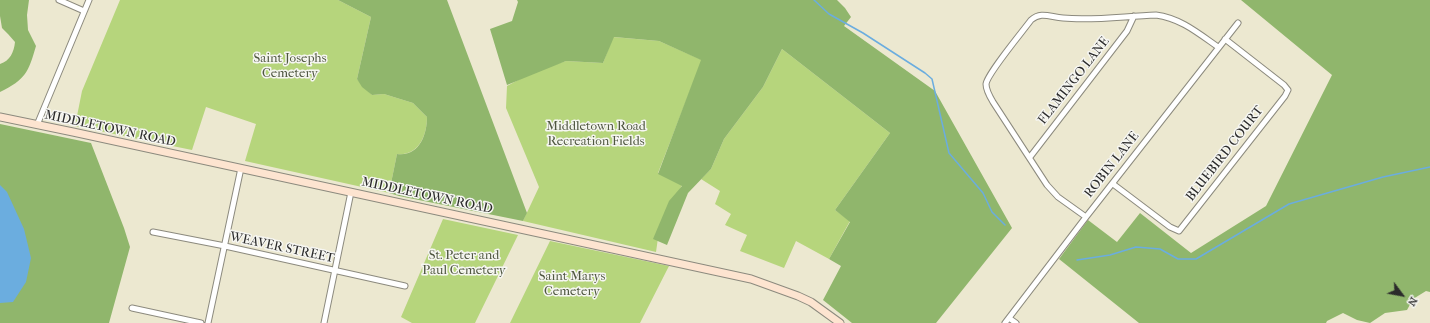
<!DOCTYPE html>
<html>
<head>
<meta charset="utf-8">
<style>
	body { margin:0 }
	#map { position:relative; width:1430px; height:323px; overflow:hidden; background:#ece8d0; font-family:"IM FELL French Canon",serif }
	canvas { display:block }
	.north { position:absolute; left:1382px; top:275px; width:40px; height:40px; -webkit-text-stroke:3px #f6f6f2; paint-order:stroke; rotate:122deg; font-size:11px; font-weight:700; line-height:16px; text-align:center; color:#2b2b2b }
	.north::after { content:''; display:block; margin:auto; width:14px; height:18px; background:#2b2b2b; clip-path:polygon(50% 0,100% 100%,50% 72%,0 100%) }
</style>
</head>
<body>
<div id="map">
<canvas width="1430" height="323"></canvas>
<div class="north">N</div>
</div>
<script>
const ctx = document.querySelector('canvas').getContext('2d');
ctx.lineJoin = 'round';
function paint(path, color) {
  ctx.fillStyle = color;
  ctx.fill(path, 'evenodd');
}
function trace(path, color, width, dash) {
  ctx.strokeStyle = color;
  ctx.lineWidth = width;
  ctx.lineCap = dash ? 'butt' : 'round';
  ctx.setLineDash(dash || []);
  ctx.stroke(path);
}
function drawText(font, color, halo, rows, align = 'center') {
  ctx.font = font + ' "IM FELL French Canon",serif';
  ctx.lineWidth = 3;
  ctx.setLineDash([]);
  ctx.textBaseline = 'middle';
  ctx.strokeStyle = halo;
  ctx.fillStyle = color;
  for (const [text, x, y, turn = 0] of rows) {
    ctx.save();
    ctx.translate(x, y);
    ctx.rotate((+turn || 0) * Math.PI / 180);
    ctx.textAlign = isNaN(turn) ? turn : align;
    if (halo) ctx.strokeText(text, 0, 0);
    ctx.fillText(text, 0, 0);
    ctx.restore();
  }
}
const green = new Path2D(`
	M120,0H338L371,17L357,79L372,95L384,94L413,103L427,117C427,135 419,156 397,154L389,193L245,161L256,124L206,107L192,150L75,126L82,91Z
	M613,37L659,41L702,60L658,173L682,185L658,238L656,252L523,221L539,187L506,108L507,86L535,71L566,61L603,63Z
	M782,49L890,133L835,210L850,221L829,259L796,241L784,268L740,251L747,235L725,225L731,214L715,204L720,191L701,179L711,169L724,139L763,87Z
	M443,219L518,235L475,323H412L401,317Z
	M550,241L669,266L640,323H510Z`);
const forest = new Path2D(`
	M0,0H29L27,15L28,30L36,46C28,73 26,79 0,92V64C10,61 14,52 15,42L8,34L2,28L0,16Z
	M338,0H447L527,213L523,221L399,196L389,193L397,154C419,157 427,135 427,117L413,103L384,94L372,95L362,87L357,79L371,17Z
	M517,0H837L845,8L851,17L844,26L935,91L1012,228L936,323H852L823,300L841,266L829,259L850,222L835,210L890,133L782,49L763,87L724,139L711,169L688,193L667,245L653,239L669,201L682,186L658,174L701,60L659,41L614,37L603,63L566,61L507,85L490,29L512,21L518,2Z
	M1241,0H1430V292L1426,291L1413,299L1407,310L1385,313L1370,323L1357,320L1343,313L1327,321L1326,323H1139L1059,259L1088,220L1117,242L1140,213L1191,253L1266,206L1332,75Z
	M0,124L91,143L124,228L130,247L109,323H0Z`);
const water = new Path2D(`
	M0,185L7,192L24,229L31,258L26,282L13,302L0,303Z`);
const stream = new Path2D(`
	M814,0L829,14L863,33L925,73L932,79L949,153L983,193L992,212L1005,225
	M1077,260L1110,255L1136,247L1160,249L1178,259H1196L1289,204L1383,177L1430,167`);
const street = new Path2D(`
	M59,0L84,11
	M37,125L89,0
	M1030,157L1127,31L1134,16
	M1113,184L1170,227L1179,231L1285,96L1288,90L1284,85L1225,39
	M1086,217L1058,197L1047,185L993,102C990,97 986,90 986,84C987,74 1023,31 1031,20C1041,11 1050,17 1063,18C1093,21 1125,16 1156,15C1180,18 1198,33 1218,47
	M153,232L225,246L405,286
	M132,308L201,323
	M1009,318L1016,323
	M208,323L241,168
	M324,323L351,192
	M1005,323L1086,217L1238,23`);
const secondary = new Path2D(`
	M0,117L73,132L751,279L798,296L811,302L840,323`);
const parkNames = [
	["Saint Josephs",290,59],
	["Cemetery",290,74],
	["Middletown Road",596,127],
	["Recreation Fields",596,142],
	["St. Peter and",464,256],
	["Paul Cemetery",464,271],
	["Saint Marys",572,277],
	["Cemetery",572,292]
];
const streetNames = [
	["FLAMINGO LANE",1074,81,-52],
	["MIDDLETOWN ROAD",110,129,12],
	["BLUEBIRD COURT",1225,154,-52],
	["ROBIN LANE",1112,165,-52],
	["MIDDLETOWN ROAD",427,196,12],
	["WEAVER STREET",282,248,12]
];
paint(green, '#b6d57c');
paint(forest, '#90b66c');
paint(water, '#6baddf');
trace(stream, '#6baddf', 1.5);
trace(street, '#8c8a7e', 7);
trace(secondary, '#8c8a7e', 9);
trace(street, '#fff', 5);
trace(secondary, '#fde4d0', 7);
drawText('13px', '#4e563f', '#f6f6f2', parkNames);
drawText('13px', '#2b2b2b', '#f6f6f2', streetNames);
</script>
</body>
</html>
